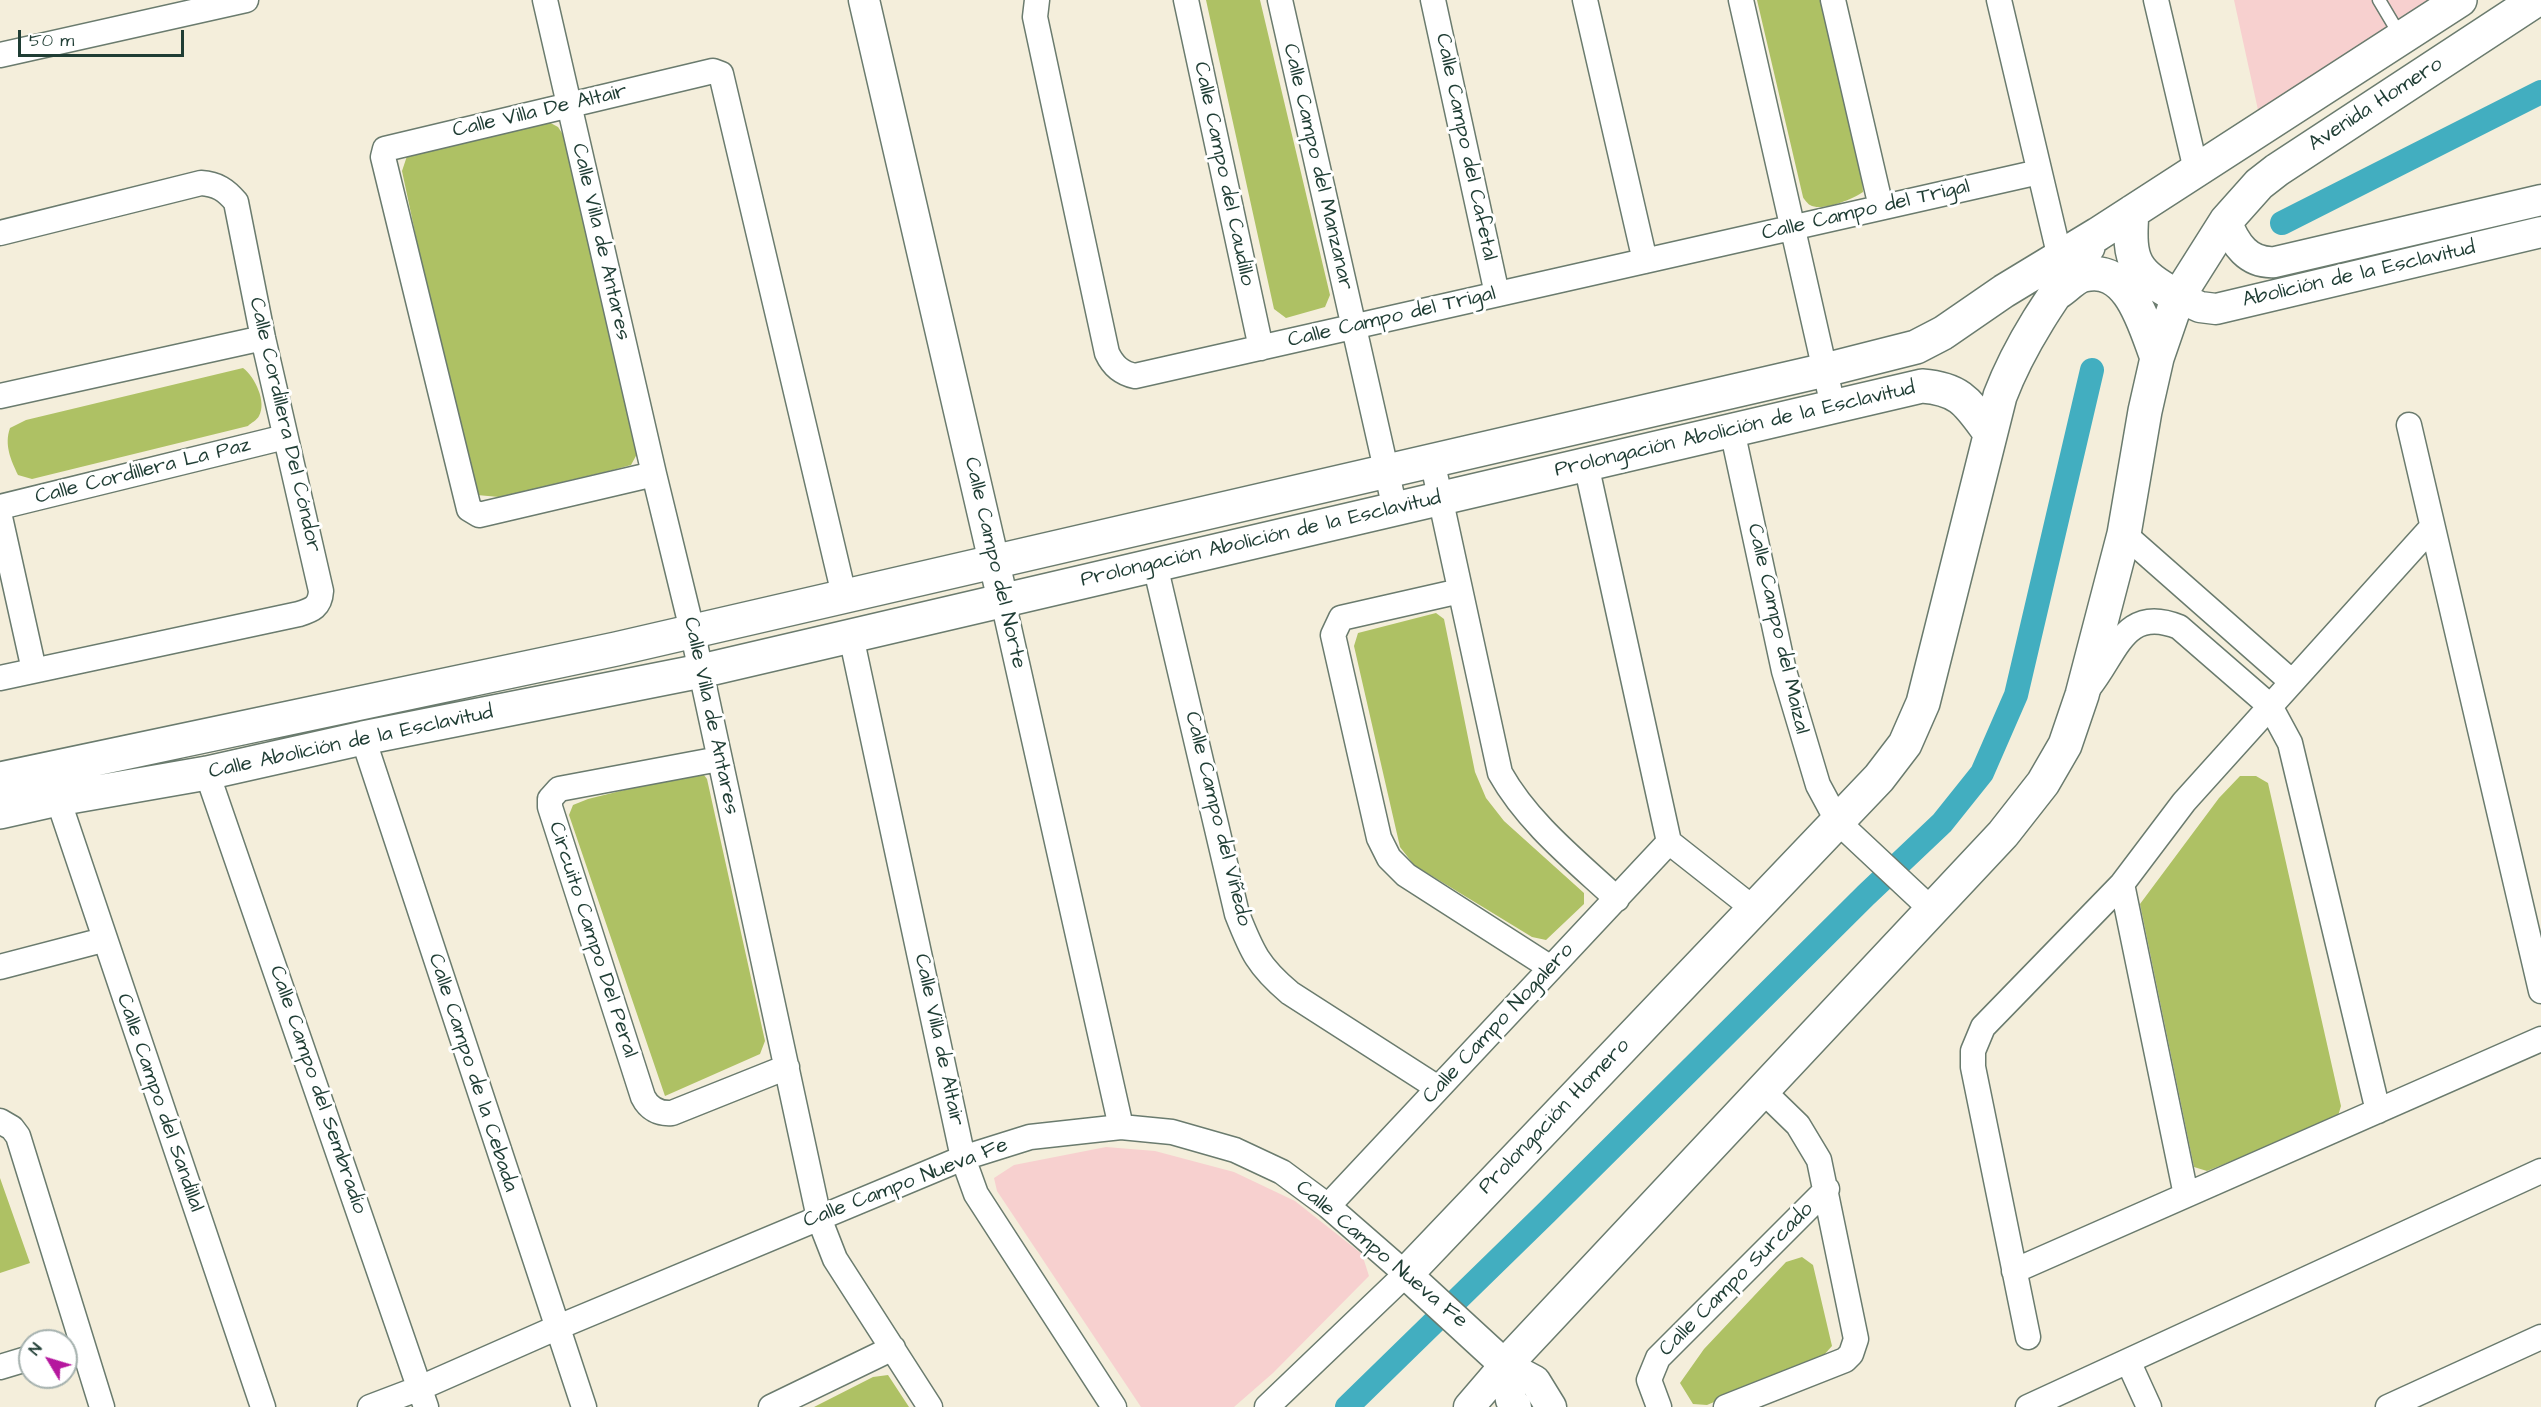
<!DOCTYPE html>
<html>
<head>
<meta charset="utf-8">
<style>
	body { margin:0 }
	#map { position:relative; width:2541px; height:1407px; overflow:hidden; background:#f4eedb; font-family:"Architects Daughter",sans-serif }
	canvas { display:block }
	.north { position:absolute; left:18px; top:1329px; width:60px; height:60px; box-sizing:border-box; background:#fff; border:2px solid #a5b1ae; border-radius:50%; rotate:308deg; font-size:16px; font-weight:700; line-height:24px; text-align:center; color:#1f3d34 }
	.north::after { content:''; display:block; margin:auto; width:21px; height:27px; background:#b5179e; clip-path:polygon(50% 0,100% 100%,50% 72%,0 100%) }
	.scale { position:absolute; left:18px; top:30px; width:166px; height:27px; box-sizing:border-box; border:3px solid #1f3d34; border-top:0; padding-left:8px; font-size:18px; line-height:21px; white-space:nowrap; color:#1f3d34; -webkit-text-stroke:4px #fff; paint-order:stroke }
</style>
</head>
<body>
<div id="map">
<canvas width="2541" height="1407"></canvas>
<div class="north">N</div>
<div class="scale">50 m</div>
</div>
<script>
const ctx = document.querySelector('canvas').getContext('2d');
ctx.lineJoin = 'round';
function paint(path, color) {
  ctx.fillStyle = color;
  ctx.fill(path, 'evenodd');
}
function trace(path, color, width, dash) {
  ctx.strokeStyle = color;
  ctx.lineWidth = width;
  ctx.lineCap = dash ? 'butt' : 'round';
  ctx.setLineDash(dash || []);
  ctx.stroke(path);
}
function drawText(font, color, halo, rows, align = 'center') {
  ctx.font = font + ' "Architects Daughter",sans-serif';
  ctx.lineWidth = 6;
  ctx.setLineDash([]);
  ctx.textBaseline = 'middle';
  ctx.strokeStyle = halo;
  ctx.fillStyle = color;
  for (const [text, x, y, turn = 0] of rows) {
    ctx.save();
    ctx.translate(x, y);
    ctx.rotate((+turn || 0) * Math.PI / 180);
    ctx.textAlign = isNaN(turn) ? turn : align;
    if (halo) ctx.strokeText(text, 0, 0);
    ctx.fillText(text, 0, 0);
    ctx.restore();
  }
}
const built = new Path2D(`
	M2234,0H2432L2258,110Z
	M1106,1147L1155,1151L1234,1172L1295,1201L1362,1254L1369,1276L1273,1373L1234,1407H1141L997,1191L994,1178L1014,1165Z`);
const green = new Path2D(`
	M1206,0H1260L1330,295L1325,307L1286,318L1274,309Z
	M1757,0H1823L1862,176L1863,192C1853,199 1822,212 1810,205C1809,205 1803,198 1803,197Z
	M545,120L558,127L566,139L637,454L631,465L613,470L499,497L477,495L467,477L402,171L407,156Z
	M243,368C255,377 267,402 259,416C257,420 251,423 248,426L32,479L18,475C11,460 4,445 10,428L26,420Z
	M1436,613L1444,619L1475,772L1486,798L1504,821L1584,893V904L1546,940L1532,937L1414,865L1400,847L1354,646L1358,633Z
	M701,771L707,779L765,1041L760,1054L665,1096L569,815L573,805L588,799Z
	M2240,776H2256L2268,783L2341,1106L2337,1119L2207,1171L2194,1167L2140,904L2219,798Z
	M0,1178L30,1263L0,1273Z
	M1802,1257L1813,1265L1832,1346L1823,1356L1707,1405L1693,1404L1680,1383L1704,1349L1786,1262Z
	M888,1375L909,1407H814L873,1377Z`);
const canal = new Path2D(`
	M2282,223L2541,92
	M1347,1407L1546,1213L1866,895L1942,823L1982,773L2016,695L2092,370`);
const service = new Path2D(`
	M2379,0L2401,37`);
const minor = new Path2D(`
	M545,0L654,474L692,630L819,1218L835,1259L930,1407
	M1037,0L1035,17L1107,353C1113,366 1121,373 1135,376L2039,172
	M1186,0L1261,348
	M1280,0L1395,509
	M1433,0L1497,294
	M1585,0L1645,261
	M1741,0L1833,406
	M1833,0L1881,207
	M1999,0L2060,258
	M2156,0L2196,170
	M0,55L246,0
	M0,233L201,183C217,184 226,190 236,202L263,338L321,591C320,607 312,610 299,614L0,678
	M0,396L263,338
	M2409,425L2541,991
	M1732,430L1784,671L1818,785L1838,822L1932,910
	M1432,460L1500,773C1528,823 1575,860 1617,899
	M1586,464L1669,842L1754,909
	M654,474L479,515L469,509L383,157L385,149L713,71L721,74L844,595
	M0,507L285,437
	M0,517L34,670
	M2124,534L2292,682
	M1155,565L1237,914C1252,952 1258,966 1290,993L1438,1088
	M1460,591L1341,618L1333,635L1379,838L1389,858L1406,875L1551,968
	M1003,601L1121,1127
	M851,636L963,1158L976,1194L1114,1407
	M2090,686C2117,652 2125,605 2179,627L2270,706L2290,743L2378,1111
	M363,738L584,1407
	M719,759L559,789L550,799V807L643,1097C649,1109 659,1114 672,1113L787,1067
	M207,773L426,1407
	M58,799L263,1407
	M2122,884L2186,1195
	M0,967L103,940
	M0,1121L12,1128L18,1136L102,1407
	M1328,1206L1669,842
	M2014,1271L2541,1039
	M2028,1337L1973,1067V1051L1983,1027L2122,884L2184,802L2432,527
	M2128,1361L2149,1407
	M0,1367L30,1358
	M370,1407L420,1388L556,1328L963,1158L1030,1137L1121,1127L1172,1132L1235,1150L1282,1172L1328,1206L1406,1274L1267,1407
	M771,1407L893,1348
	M1659,1407L1649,1380L1658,1358L1827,1189
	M1726,1407L1845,1360L1851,1354L1856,1339L1819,1160L1798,1125L1762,1090
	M2028,1407L2541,1171
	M2388,1407L2541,1337`);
const tertiary = new Path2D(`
	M864,0L1003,601
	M2226,221C2235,244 2248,264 2275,262L2541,200
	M2178,297L2200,307L2216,309L2541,232
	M1406,1274L1505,1365L1535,1381L1551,1407
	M1505,1365L1511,1400L1516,1407
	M1469,1407L1505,1365`);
const secondary = new Path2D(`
	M2132,212C2128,263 2134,272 2178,297
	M2057,293C2065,288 2075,277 2084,275C2130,264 2145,327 2157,358
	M0,779L616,649L1825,370L1916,347L1943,333L2004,291L2098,234L2460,0
	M0,812L58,799L207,773L363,738L701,671L1922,386C1961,389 1968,403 1990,433
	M1406,1274L1879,778L1905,744L1923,703L2000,396C2021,341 2054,295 2088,247
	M1505,1365L2003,834L2043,783L2065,745L2082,695L2124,534L2145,411L2157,358L2178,297L2226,221L2259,184L2277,170L2536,0`);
const streetNames = [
	["Avenida Homero",2376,105,-33],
	["Calle Villa De Altair",540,112,-13],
	["Calle Campo del Cafetal",1465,147,78],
	["Calle Campo del Manzanar",1317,167,77],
	["Calle Campo del Caudillo",1223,174,78],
	["Calle Campo del Trigal",1866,211,-13],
	["Calle Villa de Antares",600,242,77],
	["Abolición de la Esclavitud",2359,275,-13],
	["Calle Campo del Trigal",1392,318,-13],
	["Calle Cordillera Del Cóndor",284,425,77],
	["Prolongación Abolición de la Esclavitud",1735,430,-13],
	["Calle Cordillera La Paz",143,472,-14],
	["Prolongación Abolición de la Esclavitud",1261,540,-13],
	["Calle Campo del Norte",994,563,77],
	["Calle Campo del Maizal",1777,629,77],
	["Calle Villa de Antares",710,716,78],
	["Calle Abolición de la Esclavitud",351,743,-12],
	["Calle Campo del Viñedo",1217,819,76],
	["Circuito Campo Del Peral",592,940,72],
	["Calle Campo Nogalero",1499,1024,-47],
	["Calle Villa de Altair",938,1040,78],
	["Calle Campo de la Cebada",472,1073,72],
	["Calle Campo del Sembradío",317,1090,71],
	["Calle Campo del Sandillal",159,1103,71],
	["Prolongación Homero",1555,1117,-46],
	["Calle Campo Nueva Fe",906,1184,-21],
	["Calle Campo Nueva Fe",1381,1255,40],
	["Calle Campo Surcado",1737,1280,-45]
];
paint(built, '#f7d0cf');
paint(green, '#aec164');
trace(canal, '#42aec0', 24);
trace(service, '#6a7b6e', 15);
trace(minor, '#6a7b6e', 27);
trace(tertiary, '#6a7b6e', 33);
trace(secondary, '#6a7b6e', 36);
trace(service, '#fff', 12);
trace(minor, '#fff', 24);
trace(tertiary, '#fff', 30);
trace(secondary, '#fff', 33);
drawText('21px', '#1f3d34', '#fff', streetNames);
</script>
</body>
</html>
